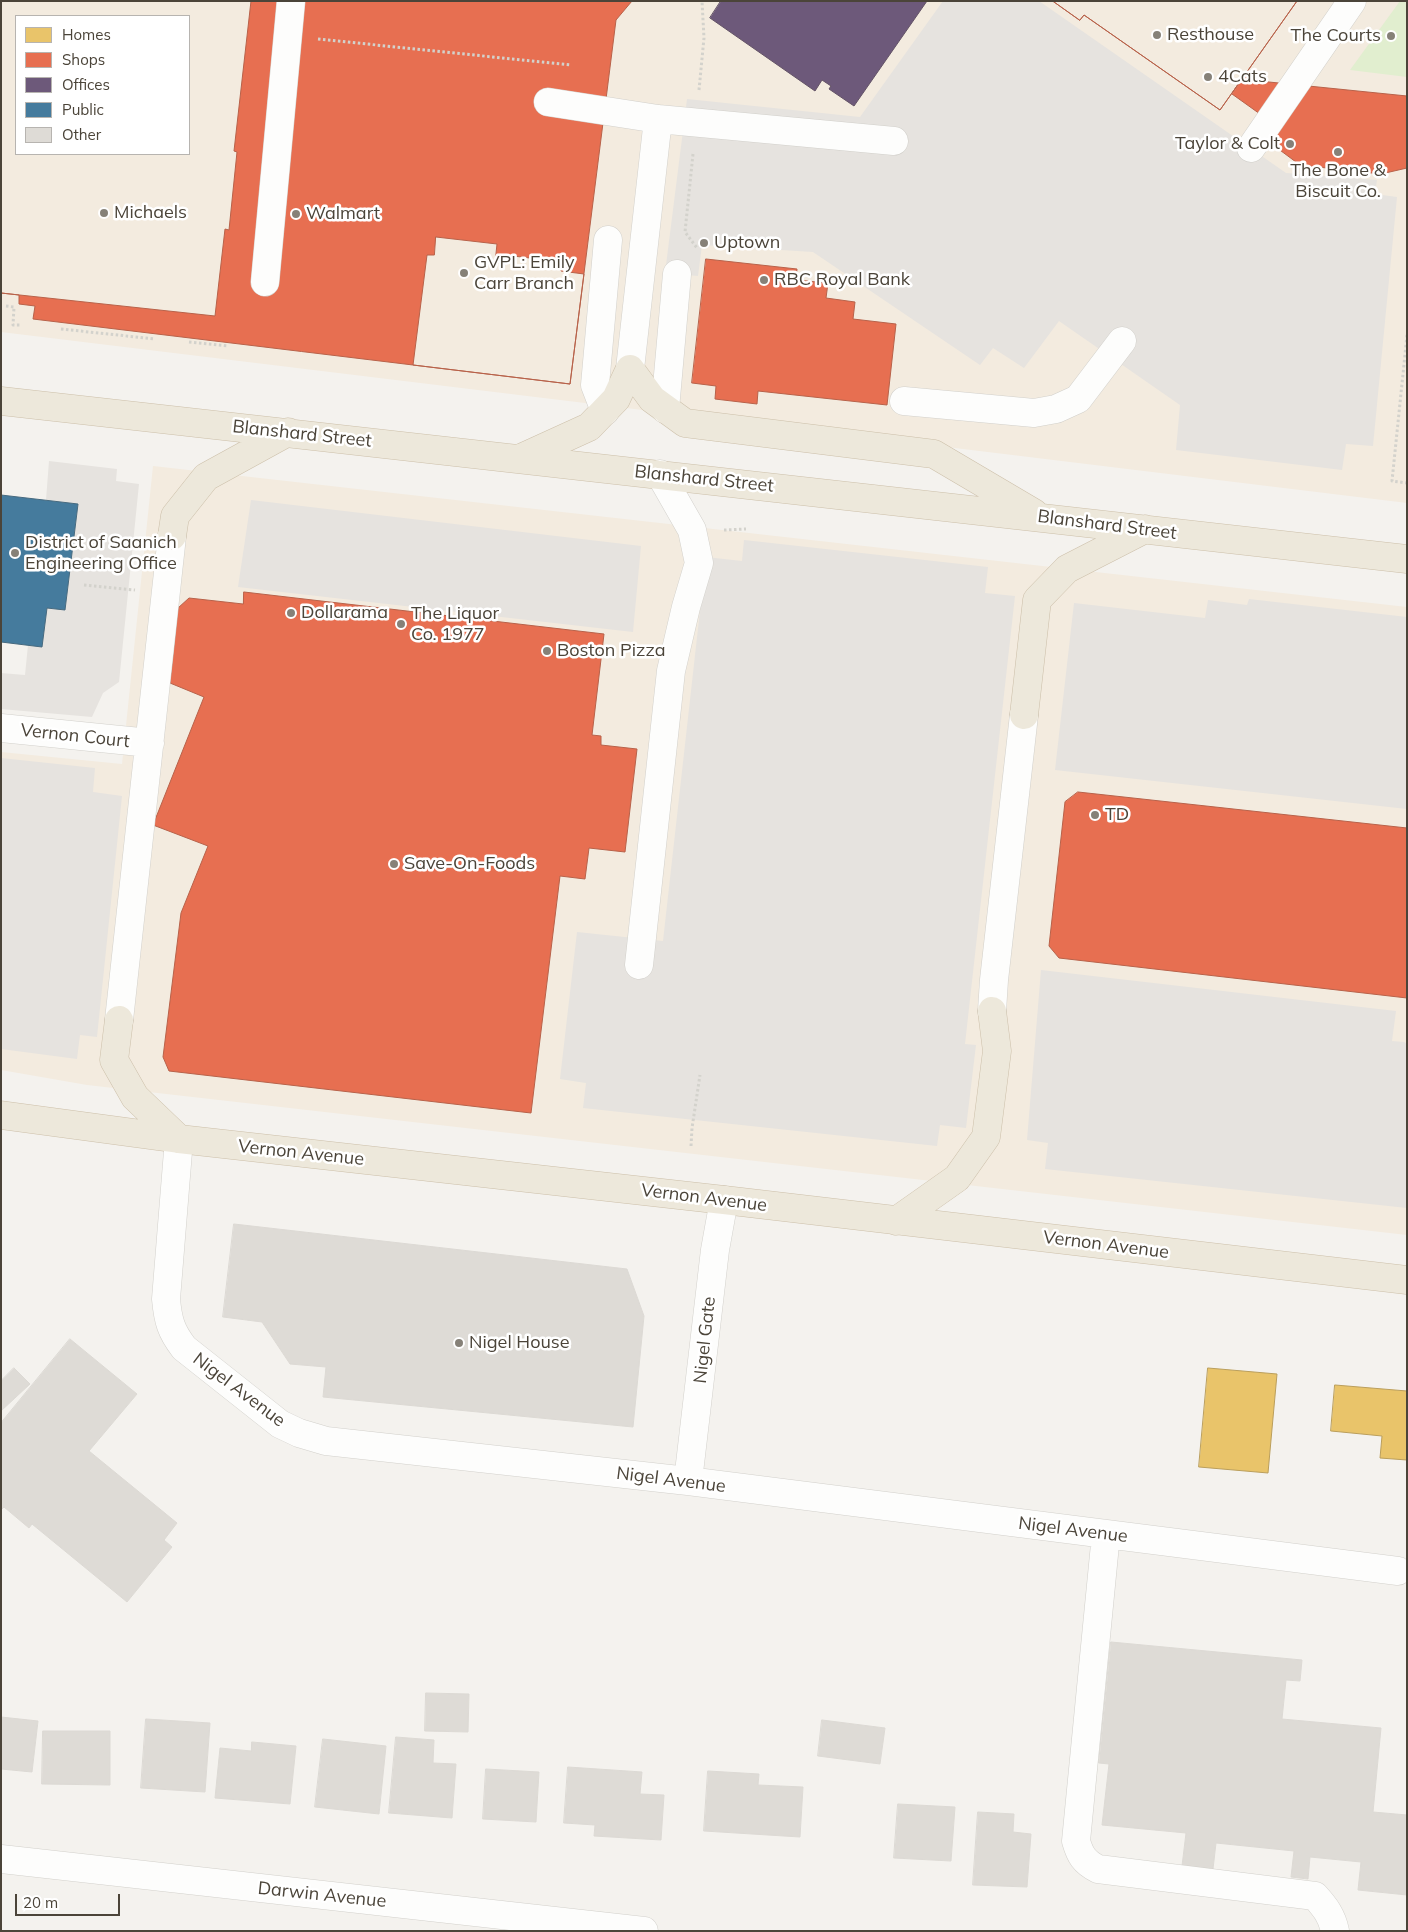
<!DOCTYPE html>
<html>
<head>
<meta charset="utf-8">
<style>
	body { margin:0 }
	#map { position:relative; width:1408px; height:1932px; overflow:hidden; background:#f4f2ee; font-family:Mulish,sans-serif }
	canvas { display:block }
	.frame { position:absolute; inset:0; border:2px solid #4b4439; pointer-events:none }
	.legend { position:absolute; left:15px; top:15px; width:175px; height:140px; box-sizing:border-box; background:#fff; border:1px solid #b7b4b0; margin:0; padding:6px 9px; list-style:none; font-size:15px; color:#4b4439 }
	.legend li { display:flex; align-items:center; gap:10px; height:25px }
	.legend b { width:25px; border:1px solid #b7b4b0 }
	.scale { position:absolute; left:15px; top:1894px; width:105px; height:22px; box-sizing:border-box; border:2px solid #4b4439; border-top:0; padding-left:6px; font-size:15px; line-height:18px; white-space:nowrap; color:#4b4439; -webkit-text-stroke:4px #fff; paint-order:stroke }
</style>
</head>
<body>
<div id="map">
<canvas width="1408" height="1932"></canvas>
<div class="frame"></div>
<ul class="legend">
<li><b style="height:14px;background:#e9c46a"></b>Homes</li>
<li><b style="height:14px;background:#e76f51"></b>Shops</li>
<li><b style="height:14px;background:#6d597a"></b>Offices</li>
<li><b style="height:14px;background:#457b9d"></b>Public</li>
<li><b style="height:14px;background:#dedbd6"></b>Other</li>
</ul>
<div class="scale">20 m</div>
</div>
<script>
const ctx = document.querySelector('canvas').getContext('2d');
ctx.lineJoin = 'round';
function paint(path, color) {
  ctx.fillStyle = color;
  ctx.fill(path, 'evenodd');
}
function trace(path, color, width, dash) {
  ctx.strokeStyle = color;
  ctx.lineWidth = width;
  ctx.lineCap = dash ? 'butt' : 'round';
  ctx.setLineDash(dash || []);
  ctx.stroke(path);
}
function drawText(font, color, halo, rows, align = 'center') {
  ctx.font = font + ' Mulish,sans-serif';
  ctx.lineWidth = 5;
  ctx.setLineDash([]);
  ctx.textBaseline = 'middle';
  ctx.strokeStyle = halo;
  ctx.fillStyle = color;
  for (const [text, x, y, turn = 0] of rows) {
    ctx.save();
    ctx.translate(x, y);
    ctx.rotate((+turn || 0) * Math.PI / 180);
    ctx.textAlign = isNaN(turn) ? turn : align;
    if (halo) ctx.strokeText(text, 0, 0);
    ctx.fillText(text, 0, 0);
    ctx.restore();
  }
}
const commercial = new Path2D(`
	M1,1H1407V503L1,332ZM16,16H189V154H16Z
	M153,466L1407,607V1235L87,1085L1,1070V752L122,764Z`);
const green = new Path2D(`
	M1400,1H1407V77L1350,70Z`);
const parking = new Path2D(`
	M943,1H1039L1286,173L1377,180L1375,194L1397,197L1373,446L1346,444L1342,470L1176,450L1180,405L1059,321L1024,368L993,348L980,365L813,252L702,245L698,276L665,273L687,99L860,117Z
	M49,461L117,469L116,481L139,484L119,682L103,693L92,717L1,709V673L25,675L28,645L47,608L65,609L78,504L46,500Z
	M251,500L641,546L633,632L238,587Z
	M744,540L988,567L985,593L1015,596L965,1044L976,1045L966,1128L940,1125L937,1146L583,1108L586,1083L560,1079L577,932L663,941L706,557L742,561Z
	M1249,599L1407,617V809L1055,770L1074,603L1205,618L1208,600L1247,605Z
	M1,758L95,768L93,792L122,796L97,1037L80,1035L77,1059L1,1049Z
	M1041,970L1396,1011L1392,1041L1404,1042L1407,1044V1208L1045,1169L1048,1143L1027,1140Z`);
const homes = new Path2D(`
	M1208,1368L1277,1374L1268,1473L1199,1467Z
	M1335,1385L1407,1391V1460L1380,1458L1382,1436L1331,1431Z`);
const shops = new Path2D(`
	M1,1H632L616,20L570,384L33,319L35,306L19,304V295L1,293ZM16,16H189V154H16Z
	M1,1H251L234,151L237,152L229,230L225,229L215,316L1,293ZM16,16H189V154H16Z
	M1053,1H1297L1220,110L1084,15L1080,20Z
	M1053,1H1297L1220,110L1084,15L1080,20Z
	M1247,72L1259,81L1407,96V168L1381,174L1300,165L1265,139L1267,119L1232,94Z
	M436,237L497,244L495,263L504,264L505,255L563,262L561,271L584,274L570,384L413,365L427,255H434Z
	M706,259L797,269L796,280L828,283L826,298L855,302L853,319L896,324L887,405L758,391L757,404L715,399L716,386L692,383Z
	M244,592L604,634L592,735L601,736V745L637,749L625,852L589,848L585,879L560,876L531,1113L169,1071L163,1057L181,913L208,846L153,825L204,697L170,683L178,608L189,598L243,604Z
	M1078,792L1407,828V998L1059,958L1049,946L1065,802Z`);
const offices = new Path2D(`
	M721,1H927L854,106L829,89L831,86L822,80L815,91L710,18Z`);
const public = new Path2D(`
	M1,495L78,504L65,610L47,608L42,647L1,642Z`);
const building = new Path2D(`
	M234,1224L627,1269L644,1316L633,1427L323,1397L326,1367L290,1364L262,1322L223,1317Z
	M70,1339L137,1394L89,1451L177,1523L164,1540L172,1547L127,1602L32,1524L29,1528L4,1507L1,1510V1423Z
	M14,1368L30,1384L1,1411V1381Z
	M1111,1642L1302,1660L1300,1681L1286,1680L1282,1719L1381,1728L1373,1812L1407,1815V1895L1358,1890L1361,1862L1310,1857L1308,1879L1291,1877L1294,1851L1216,1843L1213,1869L1182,1866L1186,1833L1102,1825L1109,1764L1099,1763Z
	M426,1693L469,1694L468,1732L425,1731Z
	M1,1717L38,1721L32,1772L1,1769Z
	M146,1719L210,1723L205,1792L141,1788Z
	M822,1720L885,1728L880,1764L818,1756Z
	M43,1731H110V1785L42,1784Z
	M396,1737L434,1740L433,1763L456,1764L452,1818L389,1813Z
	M323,1739L386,1746L379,1814L315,1807Z
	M252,1742L296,1746L290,1804L215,1798L220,1748L251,1751Z
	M568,1767L642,1772L640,1794L664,1795L661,1840L594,1836L595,1825L564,1823Z
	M486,1769L539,1772L536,1822L483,1819Z
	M708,1771L759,1774L758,1785L803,1787L800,1837L704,1831Z
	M898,1804L955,1807L951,1861L894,1858Z
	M978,1812L1014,1814L1013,1832L1031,1834L1027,1887L973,1885Z`);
const path = new Path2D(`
	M318,39L571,65
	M699,90L704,38L702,1
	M693,154L685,232L697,248
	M6,306L14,307L13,325H20
	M61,329L155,339
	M1407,335L1392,481L1407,483
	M189,342L228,346
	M724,530L746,529
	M84,585L135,590
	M691,1146L692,1128L700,1075`);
const minor = new Path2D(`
	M548,102L658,119L894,141
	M1251,148L1352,1
	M265,282L291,1
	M630,369L658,119
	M904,401L1034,413L1056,409L1078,399L1122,341
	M665,409L677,274
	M605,411L595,385L608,240
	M1,728L150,743
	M639,965L671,671L686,607L699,563L692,530L660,474
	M992,1011L994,980L1024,715
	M119,1020L172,536
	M179,1139L166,1299C168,1321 171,1331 184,1348L280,1424L299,1433L326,1441L688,1481L1398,1571
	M688,1481L715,1250L724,1200
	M1106,1534L1076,1841C1080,1855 1084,1862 1098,1869L1315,1896C1325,1907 1332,1916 1335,1931
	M1,1859L644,1931`);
const highway = new Path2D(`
	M1,401L1407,559
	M521,458L589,427L616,399L630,369L652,399L685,423L934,454L1034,513
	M172,536L175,516L206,477L288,432
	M1024,715L1037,600L1067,569L1145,529
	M119,1020L114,1060L135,1097L179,1139
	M1,1115L179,1139L724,1200L1407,1280
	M896,1221L957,1178L986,1137L997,1051L992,1011`);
const markers = [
	[1157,35,5,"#868178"],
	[1391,36,5,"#868178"],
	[1208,77,5,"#868178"],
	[1290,144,5,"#868178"],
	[1338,152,5,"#868178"],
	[104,213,5,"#868178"],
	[296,214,5,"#868178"],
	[704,243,5,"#868178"],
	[464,273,5,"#868178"],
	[764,280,5,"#868178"],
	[15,553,5,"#868178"],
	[291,613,5,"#868178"],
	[401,624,5,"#868178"],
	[547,651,5,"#868178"],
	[1095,815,5,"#868178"],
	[394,864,5,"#868178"],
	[459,1343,5,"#868178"]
];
const poiNames = [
	["Resthouse",1167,35],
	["The Courts",1381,36,"right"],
	["4Cats",1218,77],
	["Taylor & Colt",1280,144,"right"],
	["The Bone &",1338,171,"center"],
	["Biscuit Co.",1338,192,"center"],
	["Michaels",114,213],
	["Walmart",306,214],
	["Uptown",714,243],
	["GVPL: Emily",474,263],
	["Carr Branch",474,284],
	["RBC Royal Bank",774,280],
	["District of Saanich",25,543],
	["Engineering Office",25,564],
	["Dollarama",301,613],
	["The Liquor",411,614],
	["Co. 1977",411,635],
	["Boston Pizza",557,651],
	["TD",1105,815],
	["Save-On-Foods",404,864],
	["Nigel House",469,1343]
];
const streetNames = [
	["Blanshard Street",302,434,6],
	["Blanshard Street",704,479,6],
	["Blanshard Street",1107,525,7],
	["Vernon Court",75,736,6],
	["Vernon Avenue",301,1153,6],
	["Vernon Avenue",704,1198,7],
	["Vernon Avenue",1106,1245,7],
	["Nigel Gate",705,1340,-84],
	["Nigel Avenue",239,1390,37],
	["Nigel Avenue",671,1480,7],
	["Nigel Avenue",1073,1530,7],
	["Darwin Avenue",322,1895,6]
];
paint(commercial, '#f3ebdf');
paint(green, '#e1eecf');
paint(parking, '#e6e3df');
paint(homes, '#e9c46a');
trace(homes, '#ba9e5b', 1);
paint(shops, '#e76f51');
trace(shops, '#b8624a', 1);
paint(offices, '#6d597a');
trace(offices, '#635366', 1);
paint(public, '#457b9d');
trace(public, '#476a7f', 1);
paint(building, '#dedbd6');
trace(building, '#dcd9d4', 1);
trace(minor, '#d2d0cb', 29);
trace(highway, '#ccbfa9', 29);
trace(path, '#d3d2cc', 3, [2.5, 2.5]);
trace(minor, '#fdfdfc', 28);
trace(highway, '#ede8db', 28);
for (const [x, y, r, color] of markers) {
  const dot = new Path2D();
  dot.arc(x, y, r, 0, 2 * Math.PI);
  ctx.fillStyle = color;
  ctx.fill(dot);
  trace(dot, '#fff', 2);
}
drawText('18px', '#4b4439', '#fff', poiNames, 'left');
drawText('18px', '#4b4439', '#fff', streetNames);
</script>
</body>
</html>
